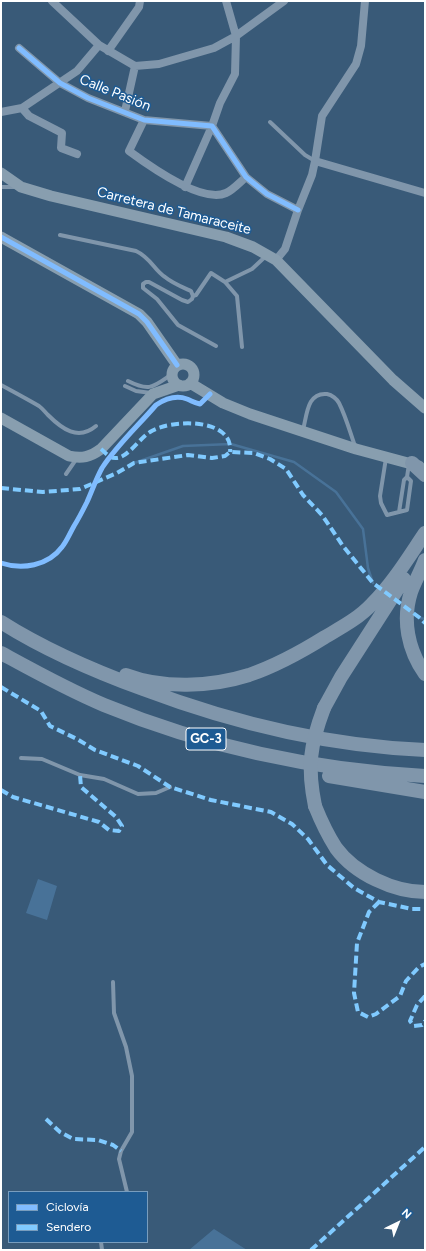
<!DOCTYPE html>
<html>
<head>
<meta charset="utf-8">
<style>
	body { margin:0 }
	#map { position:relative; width:426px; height:1251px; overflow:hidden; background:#395a78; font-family:Figtree,sans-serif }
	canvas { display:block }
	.frame { position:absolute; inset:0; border:2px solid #fff; pointer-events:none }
	.legend { position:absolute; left:8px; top:1191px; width:140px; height:52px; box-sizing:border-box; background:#1e5b93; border:1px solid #789dbe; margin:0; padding:5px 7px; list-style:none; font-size:12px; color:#fff }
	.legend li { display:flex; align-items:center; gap:8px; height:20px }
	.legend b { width:20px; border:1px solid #789dbe }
	.north { position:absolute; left:378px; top:1203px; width:40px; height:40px; -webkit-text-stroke:3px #1e5b93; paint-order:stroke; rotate:43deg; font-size:11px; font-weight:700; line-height:16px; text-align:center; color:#fff }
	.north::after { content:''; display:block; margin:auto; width:14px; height:18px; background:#fff; clip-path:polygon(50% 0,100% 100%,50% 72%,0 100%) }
</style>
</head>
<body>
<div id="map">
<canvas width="426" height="1251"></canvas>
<div class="frame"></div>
<ul class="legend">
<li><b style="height:5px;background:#80bcff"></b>Ciclovía</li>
<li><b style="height:5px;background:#80caff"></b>Sendero</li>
</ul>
<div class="north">N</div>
</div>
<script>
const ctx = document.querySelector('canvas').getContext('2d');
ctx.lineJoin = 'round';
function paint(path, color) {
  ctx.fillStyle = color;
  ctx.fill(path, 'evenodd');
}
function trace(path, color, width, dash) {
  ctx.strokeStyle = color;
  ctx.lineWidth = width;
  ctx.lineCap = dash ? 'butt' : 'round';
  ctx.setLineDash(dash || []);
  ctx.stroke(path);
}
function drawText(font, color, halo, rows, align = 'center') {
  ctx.font = font + ' Figtree,sans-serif';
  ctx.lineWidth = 3;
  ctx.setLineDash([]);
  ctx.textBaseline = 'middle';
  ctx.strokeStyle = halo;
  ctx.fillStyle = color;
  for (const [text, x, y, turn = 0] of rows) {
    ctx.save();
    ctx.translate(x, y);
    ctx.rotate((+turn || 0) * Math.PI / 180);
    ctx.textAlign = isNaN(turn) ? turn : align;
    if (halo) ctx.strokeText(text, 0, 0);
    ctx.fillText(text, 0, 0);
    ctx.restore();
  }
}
const water = new Path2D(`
	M38,879L57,886L47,920L26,913Z
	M214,1229L247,1250H189Z`);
const stream = new Path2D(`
	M134,463L183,446L231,444L294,462L336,492L363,529L368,568L373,583
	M420,618L425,619`);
const lane = new Path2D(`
	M270,122L305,155L315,161
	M1,187H17
	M60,235L136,251C151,258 154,270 165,277C172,283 182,287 191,291L193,296L192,299L188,302L182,300L149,282H146L143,284V288L157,299L178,325L216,346
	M193,296L196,295L211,273L225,282
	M242,347L237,296L225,282L252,269L266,256
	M128,381C150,392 153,387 172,374
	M1,385C14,392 27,399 39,406C43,409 45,412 48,415C62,429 78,441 96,426
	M125,386L136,391L151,393
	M303,430C307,415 307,392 327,394C332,395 337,399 339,403C346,417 350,432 355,446
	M386,458L380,496L381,503L387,515L407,510L411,481L407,477
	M66,474L77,458
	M399,512L404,480L407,477L409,464
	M21,758L42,759L80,775L104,779L138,794L156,793L170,787
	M113,982L114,1013L126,1047L132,1076V1132L121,1151L119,1159L127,1192
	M101,1242L102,1250`);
const street = new Path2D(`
	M52,1L99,45L135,66L159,64L214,48L236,36L284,1
	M19,48L60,83L88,98L144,120L212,126L246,177L267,194L298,210
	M108,51L139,7L140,1
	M22,108L29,116L62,133L61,148L77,154
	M125,111L135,66
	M1,112L22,108L77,71L99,45
	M144,120L129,151C148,165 202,204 226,193C233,190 240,182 246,177
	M315,161L425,193
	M185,187L212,126L220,103L235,74L236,36L226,1
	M276,260L285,249L298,210L312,175L315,161L322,116L356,64L361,46L365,1`);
const secondary = new Path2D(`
	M1,173L21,187L51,196L226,237L253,247L276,260L393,380L425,408
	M1,237L139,314L147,322L177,365
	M172 375a11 11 0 1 1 22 0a11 11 0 1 1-22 0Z
	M190,383L223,403L250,414L356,449L419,466
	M1,418L69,456C82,459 90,457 101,449L153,394L179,385`);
const highway = new Path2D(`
	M412,463L425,475
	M425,560C421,571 415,581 411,592C402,620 408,650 425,674
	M1,622C45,650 94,671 143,689C233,723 328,746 425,750
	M1,653C34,671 68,690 104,705C206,747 315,770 425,776
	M126,675C163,689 211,687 249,675C275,666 301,652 325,637C342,627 359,618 372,604C393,583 408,558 425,533
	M324,708L341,677L404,579
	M329,776L425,792
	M315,806C321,821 327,834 336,848C355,874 394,892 425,892`);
const highwayBridge = new Path2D(`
	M315,806C307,767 310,745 324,708`);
const quiet = new Path2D(`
	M101,449C106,453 110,459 117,458C128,457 140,438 150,432C170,419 234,417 230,452
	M1,488L43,492L80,489L117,473L134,463L188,455L212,458L225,456L230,452L254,453L270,459L286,469L303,495L322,515L343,546L373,583L420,618L425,623
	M1,687L41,711L50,726L77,739L95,750L138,766L170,787L211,800L271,812L292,824L308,839L327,865L354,888L379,902L412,909H425
	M1,790L13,797L99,822L109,830L119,831L122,826L116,817L81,787L80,775
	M379,902L369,912L357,943L354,993L358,1012L368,1017L376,1014L400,996L406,981L419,967L425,964
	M425,996L417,1005L410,1021L414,1026L422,1025L425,1021
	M46,1119L60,1132L73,1139L98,1140L113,1145L121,1151
	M311,1250L425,1147`);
const cycleway = new Path2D(`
	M19,48L60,83L88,98L144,120L212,126L246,177L267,194L298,210
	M1,237L139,314L147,322L177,365
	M1,563C22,570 48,566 62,547C67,541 70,533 74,526C79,518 83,510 87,502C92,491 96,479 102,468C117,445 138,426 156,405C165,399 176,395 187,399C192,401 195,403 200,404L210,394`);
const shields = [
	[206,739,40]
];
const shieldNames = [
	["GC-3",206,739]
];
const streetNames = [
	["Calle Pasión",115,93,22],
	["Carretera de Tamaraceite",174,211,14]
];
paint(water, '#487298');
trace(stream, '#487298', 2.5);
trace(lane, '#8096ab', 4);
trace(street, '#8096ab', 8);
trace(secondary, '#889eaf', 11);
trace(highway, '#8096ab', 14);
trace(highwayBridge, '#8096ab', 14);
trace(quiet, '#80caff', 4, [8, 4]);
trace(cycleway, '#80bcff', 5);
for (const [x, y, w] of shields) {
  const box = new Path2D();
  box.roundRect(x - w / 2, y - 11, w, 22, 3);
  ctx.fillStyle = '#1e5b93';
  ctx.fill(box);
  trace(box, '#fff', 1);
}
drawText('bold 13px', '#fff', null, shieldNames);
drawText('14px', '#fff', '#1e5b93', streetNames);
</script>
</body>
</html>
